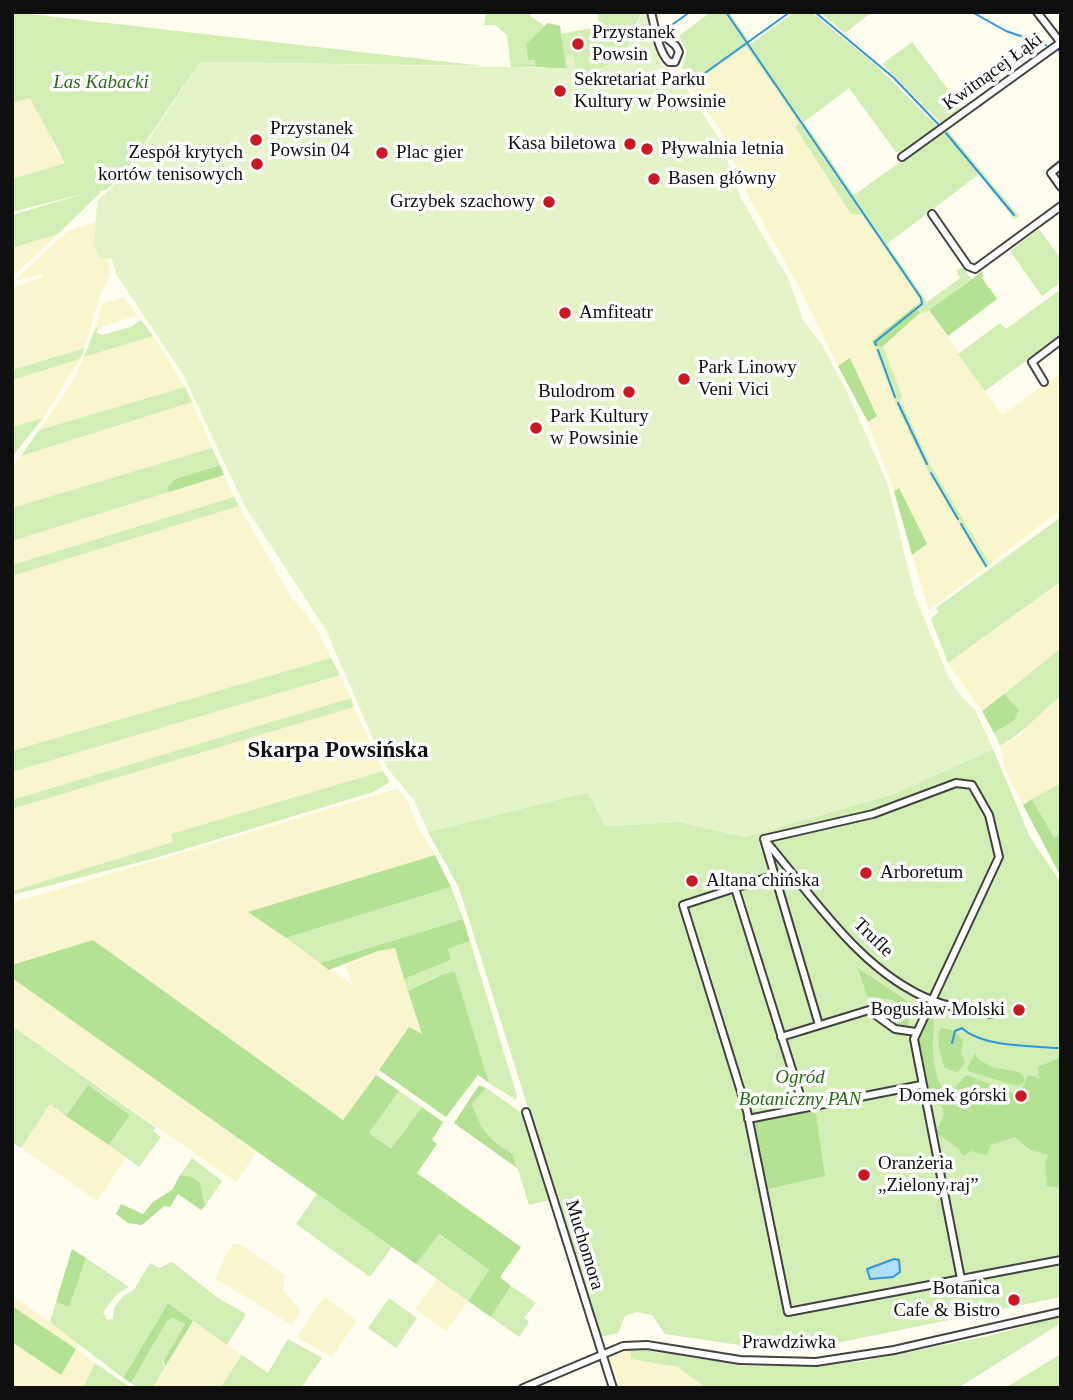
<!DOCTYPE html>
<html>
<head>
<meta charset="utf-8">
<style>
	body { margin:0 }
	#map { position:relative; width:1073px; height:1400px; overflow:hidden; background:#fffcf0; font-family:Georgia,serif }
	canvas { display:block }
	.frame { position:absolute; inset:0; border:14px solid #0f0f0f; pointer-events:none }
</style>
</head>
<body>
<div id="map">
<canvas width="1073" height="1400"></canvas>
<div class="frame"></div>
</div>
<script>
const ctx = document.querySelector('canvas').getContext('2d');
ctx.lineJoin = 'round';
function paint(path, color) {
  ctx.fillStyle = color;
  ctx.fill(path, 'evenodd');
}
function trace(path, color, width, dash) {
  ctx.strokeStyle = color;
  ctx.lineWidth = width;
  ctx.lineCap = dash ? 'butt' : 'round';
  ctx.setLineDash(dash || []);
  ctx.stroke(path);
}
function drawText(font, color, halo, rows, align = 'center') {
  ctx.font = font + ' Georgia,serif';
  ctx.lineWidth = 7;
  ctx.setLineDash([]);
  ctx.textBaseline = 'middle';
  ctx.strokeStyle = halo;
  ctx.fillStyle = color;
  for (const [text, x, y, turn = 0] of rows) {
    ctx.save();
    ctx.translate(x, y);
    ctx.rotate((+turn || 0) * Math.PI / 180);
    ctx.textAlign = isNaN(turn) ? turn : align;
    if (halo) ctx.strokeText(text, 0, 0);
    ctx.fillText(text, 0, 0);
    ctx.restore();
  }
}
const farmland = new Path2D(`
	M746,46L799,124L795,127L832,185L855,215H862L921,301L872,341L895,403L927,469L985,568L929,610L912,555L927,544L898,488L894,491L868,422L877,415L850,358L838,366L799,287L751,201L720,129L689,86Z
	M37,96L55,149L66,163L12,179V103Z
	M96,222L95,237L100,258L107,259L111,275L100,294L85,348L12,370V288L43,277L42,274L14,281L68,231Z
	M58,234L41,250L12,277V248Z
	M124,297L138,315L95,329L102,304Z
	M929,310L1002,415L1061,373V509L990,564L931,466L900,398L883,349L884,342L922,312Z
	M153,336L185,387L39,430L72,383L84,357Z
	M80,359L43,418L12,427V380Z
	M192,402L212,448L12,508V466L21,456Z
	M224,475L234,497L12,565V541Z
	M239,506L291,597L316,627L331,658L12,752V576Z
	M1061,581V648L982,711L948,663Z
	M340,675L351,698L12,800V772Z
	M1061,696V783L1023,805L1004,767L1000,746L1021,735L1031,720Z
	M354,707L383,771L172,834L173,842L12,891V809Z
	M397,789L406,799L419,829L435,855L249,912L407,1023L352,984L346,965L378,951L395,948L423,1036L409,1027L344,1120L93,940L12,965V903Z
	M12,978L257,1152L236,1182L12,1026Z
	M50,1104L126,1157L97,1201L21,1148Z
	M239,1244L285,1275L283,1290L301,1312L292,1325L216,1279L226,1254L233,1245Z
	M437,1279L468,1301L446,1331L415,1309Z
	M12,1296L80,1342L76,1349L95,1363L83,1388H12V1342L60,1374L76,1349L12,1306Z
	M324,1297L357,1321L331,1357L297,1337Z
	M193,1321L242,1355L220,1388H153Z
	M630,1348L631,1359L678,1367L706,1388H618L615,1367L607,1358Z`);
const green = new Path2D(`
	M12,12L483,66L200,62L123,175L106,190L99,191L100,193L58,234L12,248V215L86,193L12,212V179L65,163L30,98L12,103Z
	M486,12H530V16L546,27L536,67H511L507,35L495,25H484Z
	M598,12H641C629,54 620,68 575,74L568,64V70L566,69L559,34L599,27Z
	M711,12H729L751,44L794,12H811L878,67L938,127L903,153L896,152L849,88L804,122L854,195L942,132L944,134L948,131L1019,216L1014,219L979,174L887,244L927,302L960,278L956,271L963,267L971,279L927,312L920,313L915,306L921,301L862,215L851,214L795,127L799,123L746,46L691,85L682,67L687,51L679,36Z
	M819,12H872L845,33Z
	M912,42L963,109L942,124L882,64Z
	M1039,229L1061,259V282L1042,296L1010,251Z
	M1061,289V335L985,391L958,354L1000,323L1006,329Z
	M141,320L153,336L84,357L95,329L98,327L97,333L102,335L131,327Z
	M874,346H883L902,397L900,399L931,466L990,564L985,568L927,469L895,403Z
	M85,348L80,359L12,380V370Z
	M185,387L192,402L21,456L39,430Z
	M43,418L12,457V427Z
	M212,448L220,465L175,479L169,487V492L12,541V508Z
	M234,497L239,506L12,576V565Z
	M1061,517V581L948,663L931,619L938,612L936,608Z
	M1061,648V696C1039,713 1024,733 1000,746L994,733L1015,720L1019,710L1004,694Z
	M331,658L340,675L12,772V751Z
	M351,698L354,707L12,809V800Z
	M993,749L1030,837L1061,883V1297L822,1346L739,1345L665,1334L652,1315L637,1312L625,1316L618,1333L600,1337L459,888L428,832L588,792L605,826L680,822L745,837L893,794Z
	M383,771L390,782L373,792L152,859L12,895V891L173,842L171,834Z
	M1061,783V834L1054,839L1032,799Z
	M451,887L463,919L320,963L286,938Z
	M470,941L517,1096L516,1100L489,1083L455,973L442,974L408,991L404,979L451,960L448,949Z
	M12,1026L156,1128L153,1131L161,1137L139,1167L109,1145L130,1115L88,1085L66,1116L50,1104L21,1148L12,1142Z
	M486,1088L523,1114L550,1200L529,1205L513,1154C487,1138 483,1133 472,1104Z
	M399,1091L422,1107L391,1150L369,1133Z
	M192,1158L222,1181L205,1206L202,1193L189,1176L180,1175Z
	M317,1194L392,1247L370,1277L296,1224Z
	M438,1234L489,1270L468,1301L416,1264Z
	M86,1258L129,1287L117,1294L103,1312L107,1320L113,1319L114,1308L123,1296L134,1290L150,1263L159,1268L172,1262L218,1298L246,1314L227,1345L168,1303L123,1378L50,1322L56,1302L69,1306Z
	M511,1286L536,1303L524,1318L529,1322L519,1337L491,1317Z
	M389,1298L417,1318L396,1348L368,1328Z
	M1061,1316V1323L958,1388H706L678,1367L631,1359L630,1348L748,1366L827,1365L863,1361L989,1336Z
	M173,1318L182,1321L185,1327L163,1363L165,1367L153,1388H138L131,1383L167,1321Z
	M288,1339L322,1358L301,1388H220L242,1355L268,1373Z
	M1061,1354V1388H1005Z
	M95,1363L131,1388H83Z`);
const forest = new Path2D(`
	M548,23L560,26L566,69L536,67L535,60H528L526,44Z
	M983,271L982,278L997,299L948,336L929,310Z
	M915,306L920,313L883,346H874L872,341Z
	M850,358L877,416L868,422L838,366Z
	M220,465L224,475L169,492L168,487L175,479Z
	M899,488L927,544L912,555L894,491Z
	M1004,694L1019,710L1015,720L994,733L982,711Z
	M1032,799L1054,838L1061,834L1059,873L1023,805Z
	M435,855L451,887L286,938L248,912Z
	M463,919L470,941L448,949L451,960L404,979L395,948L378,951L329,970L320,963Z
	M93,940L343,1120L376,1075L399,1091L369,1133L391,1149L422,1107L443,1122L432,1140L437,1144L417,1173L521,1247L500,1277L511,1286L491,1317L468,1301L489,1270L439,1234L416,1264L12,978V965Z
	M858,968L913,1005L907,1027L888,1021L899,1018L904,1012L893,1000L867,996Z
	M455,972L489,1083L478,1075L446,1117L379,1070L409,1027L422,1034L408,991L443,974Z
	M927,1015L933,1018L934,1026C932,1046 931,1081 949,1094L966,1075L1013,1093L1022,1089L1028,1075L1039,1078L1038,1067L1061,1057V1188L1047,1186L1045,1164L1048,1155L1029,1149L1015,1137L991,1145L988,1153L984,1155L972,1151L963,1156L958,1148L936,1133L944,1114L942,1106L928,1103C922,1073 909,1043 927,1015Z
	M941,1028L952,1030L963,1040L961,1052L965,1063L957,1072L945,1068C941,1058 935,1036 941,1028Z
	M975,1053L978,1059L992,1067L1019,1072L1024,1077V1082L1017,1086L971,1072L967,1069Z
	M88,1085L130,1115L109,1145L66,1116Z
	M479,1085L486,1088L472,1104C483,1133 487,1138 513,1154L517,1168L454,1123Z
	M812,1110L816,1114L825,1176L768,1189L764,1185L754,1123Z
	M180,1175L193,1177L200,1183L205,1206L201,1210L178,1194L170,1207L164,1206L142,1225L128,1223L116,1214L121,1204L143,1214L153,1202L172,1190Z
	M72,1249L86,1258L69,1307L56,1302Z
	M168,1303L193,1321L165,1367L164,1361L185,1324L173,1318L167,1321L131,1383L123,1378Z
	M12,1306L76,1349L61,1375L12,1342Z`);
const pitch = new Path2D(`
	M641,12H646L662,66L677,73L721,142L740,197L789,280L802,318L822,345L849,396L888,485L914,593L934,643L948,676L960,695L976,711L993,749L893,794L745,837L680,822L605,826L588,792L428,832L414,800L388,769L376,746L326,630L243,503L183,374L116,274L112,259L100,258L94,246L97,201L128,171L200,62L564,68L568,70L567,57L574,56L576,74C617,69 632,52 641,12Z`);
const water = new Path2D(`
	M894,1259L899,1260L900,1272L893,1277L870,1279L867,1269Z`);
const stream = new Path2D(`
	M726,12L921,298L922,304L875,342L876,345
	M815,12L894,78L939,125
	M972,12L1006,31L1046,45
	M673,24L690,12
	M1059,51L1061,52
	M691,83L790,12
	M946,133L1014,215
	M878,350L895,397
	M898,403L927,464
	M931,473L958,519
	M961,524L986,566
	M952,1043L955,1031L962,1028C982,1047 1031,1046 1058,1048`);
const minor = new Path2D(`
	M651,12C655,27 658,51 669,62H675L679,52L676,46L656,29
	M1037,12L1061,43
	M902,157L1060,43
	M1061,165L1051,173L1061,187
	M932,214L968,266L975,269L1061,206
	M1044,382L1032,362L1061,340
	M764,839L873,814L956,783L972,785L989,815L999,857L914,1039L961,1279
	M764,839C813,896 861,973 934,1001C952,1008 972,1010 991,1014
	M764,839L819,1025
	M772,876L683,905L747,1111L788,1312L1061,1260
	M735,888L804,1108
	M781,1037L869,1010L895,1029L916,1032
	M526,1112L613,1388
	M748,1119L921,1085
	M523,1388L623,1346L647,1345L740,1360L816,1362L894,1350L1061,1312`);
const markers = [
	[578,44,7,"#ce1720"],
	[560,91,7,"#ce1720"],
	[256,140,7,"#ce1720"],
	[630,144,7,"#ce1720"],
	[647,149,7,"#ce1720"],
	[382,153,7,"#ce1720"],
	[257,164,7,"#ce1720"],
	[654,179,7,"#ce1720"],
	[549,202,7,"#ce1720"],
	[565,313,7,"#ce1720"],
	[684,379,7,"#ce1720"],
	[629,392,7,"#ce1720"],
	[536,428,7,"#ce1720"],
	[866,873,7,"#ce1720"],
	[692,881,7,"#ce1720"],
	[1019,1010,7,"#ce1720"],
	[1021,1096,7,"#ce1720"],
	[864,1175,7,"#ce1720"],
	[1014,1300,7,"#ce1720"]
];
const poiNames = [
	["Przystanek",592,33],
	["Powsin",592,55],
	["Sekretariat Parku",574,80],
	["Kultury w Powsinie",574,102],
	["Przystanek",270,129],
	["Powsin 04",270,151],
	["Kasa biletowa",616,144,"right"],
	["Pływalnia letnia",661,149],
	["Zespół krytych",243,153,"right"],
	["kortów tenisowych",243,175,"right"],
	["Plac gier",396,153],
	["Basen główny",668,179],
	["Grzybek szachowy",535,202,"right"],
	["Amfiteatr",579,313],
	["Park Linowy",698,368],
	["Veni Vici",698,390],
	["Bulodrom",615,392,"right"],
	["Park Kultury",550,417],
	["w Powsinie",550,439],
	["Arboretum",880,873],
	["Altana chińska",706,881],
	["Bogusław Molski",1005,1010,"right"],
	["Domek górski",1007,1096,"right"],
	["Oranżeria",878,1164],
	["„Zielony raj”",878,1186],
	["Botanica",1000,1289,"right"],
	["Cafe & Bistro",1000,1311,"right"]
];
const streetNames = [
	["Kwitnącej Łąki",993,72,-36],
	["Trufle",873,938,44],
	["Muchomora",584,1245,73],
	["Prawdziwka",789,1343]
];
const parkNames = [
	["Las Kabacki",101,83],
	["Ogród",800,1078],
	["Botaniczny PAN",800,1100]
];
const quarterNames = [
	["Skarpa Powsińska",338,751]
];
paint(farmland, '#f9f5cd');
paint(green, '#d2eeb5');
paint(forest, '#b5e192');
paint(pitch, '#e5f4c8');
paint(water, '#afdffc');
trace(water, '#2e96db', 2);
trace(stream, '#2e96db', 2);
trace(minor, '#424242', 10);
trace(minor, '#fff', 6);
for (const [x, y, r, color] of markers) {
  const dot = new Path2D();
  dot.arc(x, y, r, 0, 2 * Math.PI);
  ctx.fillStyle = color;
  ctx.fill(dot);
  trace(dot, '#fff', 2.5);
}
drawText('19px', '#0f0f0f', '#fff', poiNames, 'left');
drawText('19px', '#0f0f0f', '#fff', streetNames);
drawText('italic 19px', '#296e17', '#fff', parkNames);
drawText('bold 23px', '#0f0f0f', '#fff', quarterNames);
</script>
</body>
</html>
